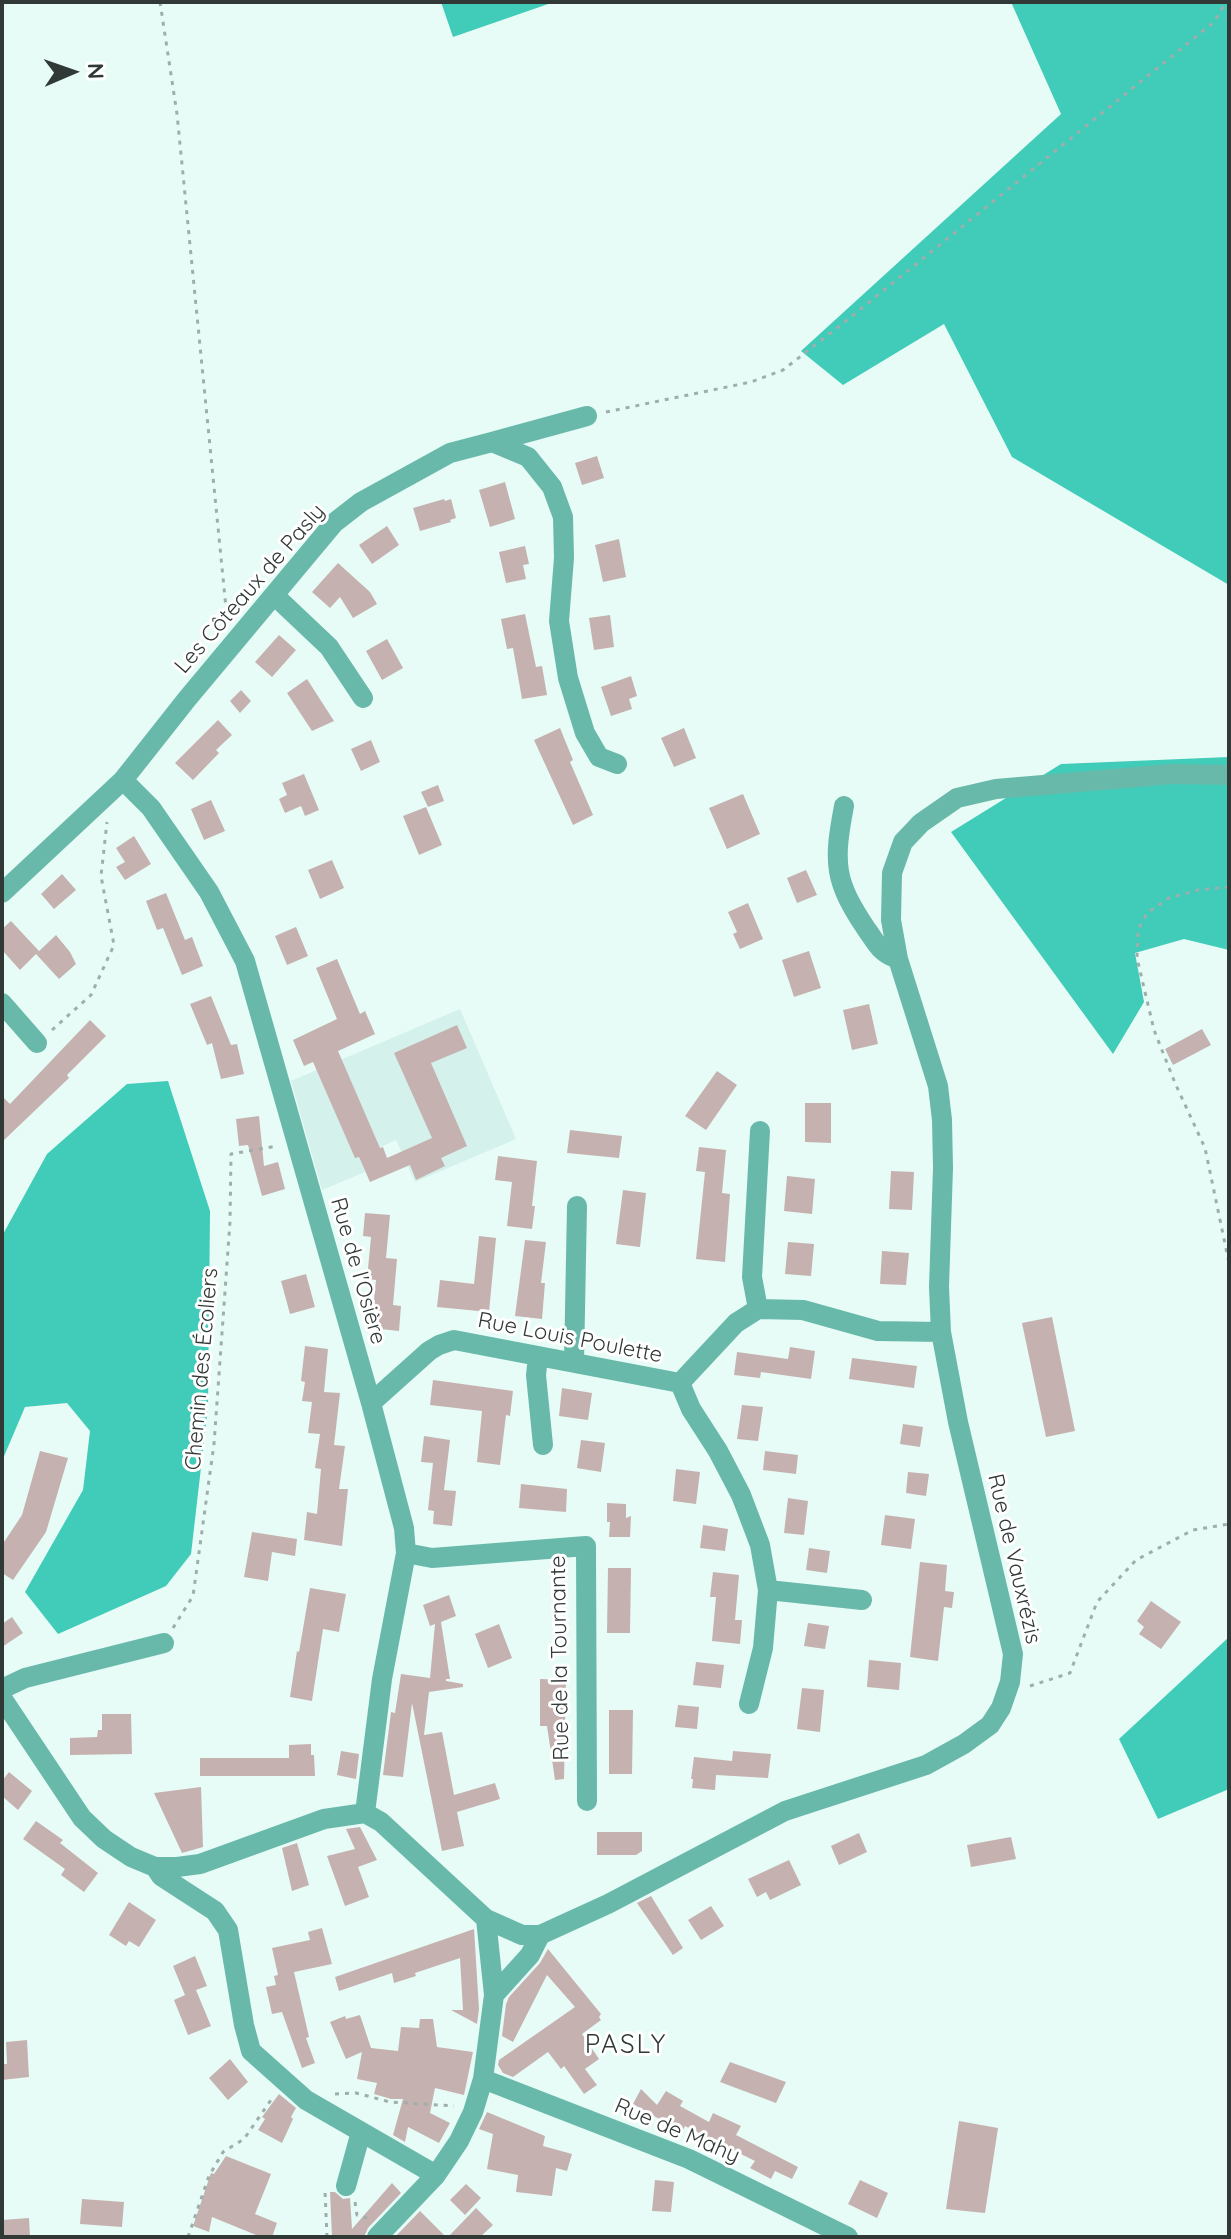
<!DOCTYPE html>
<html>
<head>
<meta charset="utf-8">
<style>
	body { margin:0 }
	#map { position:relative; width:1231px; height:2239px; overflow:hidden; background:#e7fcf7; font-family:Quicksand,sans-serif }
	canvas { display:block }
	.frame { position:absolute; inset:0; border:4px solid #313937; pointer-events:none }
	.north { position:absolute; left:32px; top:32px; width:80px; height:80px; -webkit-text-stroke:6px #fff; paint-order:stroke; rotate:88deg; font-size:22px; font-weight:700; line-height:32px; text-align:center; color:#313937 }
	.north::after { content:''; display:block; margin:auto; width:28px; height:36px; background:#313937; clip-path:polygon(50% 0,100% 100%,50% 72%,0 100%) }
</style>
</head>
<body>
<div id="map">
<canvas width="1231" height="2239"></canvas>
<div class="frame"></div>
<div class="north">N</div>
</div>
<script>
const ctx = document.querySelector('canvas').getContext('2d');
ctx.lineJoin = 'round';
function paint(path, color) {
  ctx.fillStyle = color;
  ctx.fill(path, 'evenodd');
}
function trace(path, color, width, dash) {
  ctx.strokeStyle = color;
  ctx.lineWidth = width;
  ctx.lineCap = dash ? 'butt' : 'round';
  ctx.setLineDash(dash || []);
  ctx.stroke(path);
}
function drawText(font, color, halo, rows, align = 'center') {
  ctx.font = font + ' Quicksand,sans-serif';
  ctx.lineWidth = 6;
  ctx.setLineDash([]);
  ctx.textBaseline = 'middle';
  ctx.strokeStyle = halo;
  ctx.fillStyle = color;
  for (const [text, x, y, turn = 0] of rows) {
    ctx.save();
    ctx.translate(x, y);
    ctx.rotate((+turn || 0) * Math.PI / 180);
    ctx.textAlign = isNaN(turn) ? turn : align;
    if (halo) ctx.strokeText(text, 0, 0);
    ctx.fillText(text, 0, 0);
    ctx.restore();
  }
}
const built = new Path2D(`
	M460,1009L516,1139L415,1182L396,1140L359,1157L365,1172L322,1190L291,1081Z`);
const forest = new Path2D(`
	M441,2H554L453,37Z
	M1011,2H1229V585L1012,457L944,324L843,385L801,351L1061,114Z
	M1229,757V950L1184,939L1135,953L1144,1002L1113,1054L951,832L1061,764Z
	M168,1081L210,1211L208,1407L191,1554L166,1586L58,1634L25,1592L83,1490L90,1431L67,1403L25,1407L2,1461V1236L47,1154L127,1084Z
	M1229,1637V1789L1158,1819L1119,1739Z`);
const building = new Path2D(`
	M597,456L604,478L582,485L575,463Z
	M505,482L515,519L490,527L479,490Z
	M444,499L445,501L451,499L456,518L450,520L451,522L420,531L413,508Z
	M387,526L399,545L372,564L359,545Z
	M619,539L626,577L603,582L595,545Z
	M525,546L529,564L523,565L526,579L506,583L499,552Z
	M338,563L370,592L377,604L353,618L340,597L330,608L312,592Z
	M525,614L536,667L542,666L547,695L522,699L513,648L507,649L501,619Z
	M610,615L614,647L594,650L589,618Z
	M279,635L296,650L272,677L255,662Z
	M387,639L403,668L382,680L366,651Z
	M631,676L637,696L629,699L632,709L611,716L601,687Z
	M307,679L334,721L312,731L287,693Z
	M241,690L251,701L240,713L230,701Z
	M218,720L232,735L216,750L219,753L193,780L175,763Z
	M560,728L573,760L570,762L593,815L573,825L534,740Z
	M684,728L696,758L674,767L661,738Z
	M371,740L380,762L361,771L351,749Z
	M304,774L319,810L305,816L301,806L285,813L279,799L287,795L282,783Z
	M438,785L444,801L428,807L421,792Z
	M743,794L760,834L727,849L709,808Z
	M211,800L225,831L204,840L191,809Z
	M426,807L442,845L419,855L403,816Z
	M134,836L151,864L125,880L116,867L125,862L116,848Z
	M332,860L344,888L320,899L308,870Z
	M806,870L817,895L797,903L787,878Z
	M62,874L76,890L54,909L41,894Z
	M166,893L185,940L192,937L203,966L182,975L163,928L157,930L146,901Z
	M748,903L763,939L740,949L733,934L737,932L728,912Z
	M11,921L39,951L36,954L56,935L70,952L76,964L59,979L36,954L20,970L2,950V929Z
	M296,927L308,956L287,965L275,936Z
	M809,951L821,988L794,997L782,960Z
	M337,959L360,1014L365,1011L375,1034L338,1051L380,1148L383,1147L387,1158L432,1138L394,1053L457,1025L467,1048L431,1063L467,1146L441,1158L445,1166L416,1180L410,1165L370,1182L359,1157L355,1158L313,1062L304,1066L293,1040L337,1019L316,968Z
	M211,996L231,1045L237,1044L244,1074L221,1079L212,1043L207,1045L190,1004Z
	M869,1004L878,1044L852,1050L843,1010Z
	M90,1020L106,1036L67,1075L69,1078L2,1142V1096L10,1104Z
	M1202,1029L1211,1045L1173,1065L1165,1049Z
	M717,1071L737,1085L706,1130L685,1116Z
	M805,1103H831V1143L805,1142Z
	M259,1116L264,1166L278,1162L285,1189L262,1196L248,1145L239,1146L236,1119Z
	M570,1130L622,1136L619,1158L567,1153Z
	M699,1147L726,1150L722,1193L730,1194L725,1262L696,1259L705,1172L696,1171Z
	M498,1156L537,1161L532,1206H535L532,1229L507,1226L512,1182L495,1180Z
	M891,1171L914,1172L912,1210L889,1209Z
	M787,1176L815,1179L812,1214L784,1211Z
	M623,1190L646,1193L640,1247L616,1244Z
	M365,1213L390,1215L386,1258L397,1259L393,1305L401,1306L399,1331L371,1328L376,1280L367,1279L371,1237L363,1236Z
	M479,1236L496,1238L489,1312L437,1307L440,1280L474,1284Z
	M525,1240L546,1242L541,1283H545L542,1319L515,1316Z
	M788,1242L814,1244L811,1276L785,1274Z
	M882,1251L909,1253L906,1285L880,1284Z
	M306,1274L315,1307L290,1314L281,1281Z
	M1052,1317L1075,1431L1046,1437L1022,1323Z
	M305,1346L328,1349L324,1392L340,1393L334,1445L345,1446L339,1489H348L342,1546L304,1540L307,1512L317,1514L321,1469L315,1468L320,1434L308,1433L312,1402L302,1401L305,1382L301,1381Z
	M790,1347L815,1351L811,1379L761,1372L760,1378L734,1375L737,1352L788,1359Z
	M852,1358L917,1366L914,1388L849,1379Z
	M433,1380L513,1391L510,1416L506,1415L500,1465L477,1462L482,1411L430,1405Z
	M562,1388L592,1393L588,1420L559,1416Z
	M742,1405L763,1407L758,1441L737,1439Z
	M903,1424L923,1427L920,1447L900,1444Z
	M424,1436L450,1440L444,1490L456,1491L452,1526L433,1524L434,1511L428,1510L433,1463L421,1462Z
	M581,1440L605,1443L601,1472L577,1468Z
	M40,1451L68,1458L46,1532L13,1580L2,1573V1545L22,1515Z
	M765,1451L798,1455L796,1474L763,1470Z
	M676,1469L700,1472L696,1504L673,1501Z
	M908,1472L929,1474L926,1496L906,1493Z
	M521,1484L567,1489L566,1512L519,1508Z
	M788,1498L808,1501L804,1535L784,1533Z
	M607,1503L626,1504V1518L631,1516L630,1537H609L610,1522H607Z
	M885,1515L915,1519L911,1549L881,1545Z
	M703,1525L728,1529L725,1551L700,1548Z
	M252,1532L297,1539L295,1556L272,1552L268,1581L244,1577Z
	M809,1548L830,1551L827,1573L806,1570Z
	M920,1562L947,1565L945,1591L954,1592L952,1608L944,1607L938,1661L910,1657Z
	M608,1568H631L630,1633H607Z
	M713,1572L739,1575L735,1620H742L740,1644L712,1641L716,1597H710Z
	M310,1588L346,1594L339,1632L323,1629L312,1701L290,1697L297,1651L299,1652Z
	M449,1595L456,1616L441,1622L450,1679H446V1681L463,1684V1687L429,1692L424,1735L442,1732L454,1795L495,1783L500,1799L457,1812L464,1846L442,1851L412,1703L403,1777L383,1775L391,1712L395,1713L401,1674L430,1678L435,1624L430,1626L423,1605Z
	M1151,1601L1181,1622L1161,1649L1139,1634L1144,1627L1137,1621Z
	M12,1617L23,1633L2,1647V1624Z
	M808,1623L829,1626L825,1649L804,1646Z
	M499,1624L512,1658L488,1668L475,1634Z
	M869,1660L901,1663L899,1690L867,1687Z
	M696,1662L724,1665L721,1688L693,1685Z
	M540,1679L566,1680L564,1779L555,1780L547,1726H540Z
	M802,1688L824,1690L820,1732L797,1729Z
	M678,1705L699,1707L697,1729L675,1727Z
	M609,1710H633L632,1774H609Z
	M102,1714H131L132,1754L70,1755V1738L97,1737L98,1730H102Z
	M311,1744V1755H314L315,1776H200V1758H289V1745Z
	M341,1751L359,1754L356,1779L337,1775Z
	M733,1751L771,1754L768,1778L716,1775L715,1790L692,1788L693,1779H691L694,1757L732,1761Z
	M9,1772L32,1791L18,1810L2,1796V1781Z
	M201,1787L203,1847L182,1853L154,1793Z
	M36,1821L63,1840L60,1843L98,1873L84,1892L61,1875L65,1869L23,1839Z
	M360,1827L377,1860L358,1867L369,1897L345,1906L327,1856L355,1849L346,1829Z
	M597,1832H642V1851L636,1855H597Z
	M859,1833L867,1852L839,1865L831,1846Z
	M1011,1837L1016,1859L971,1867L967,1845Z
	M297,1843L309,1885L292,1891L282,1848Z
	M789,1860L801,1885L770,1900L766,1892L757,1897L748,1879Z
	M651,1896L683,1948L673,1955L637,1903Z
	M129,1902L156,1920L139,1947L129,1941L126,1946L109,1935Z
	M711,1906L724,1926L701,1940L688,1920Z
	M322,1928L332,1964L294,1972L309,2037L306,2038L315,2063L302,2068L282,2012L272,2014L266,1987L276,1985L274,1976L278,1975L272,1948L310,1940L308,1932Z
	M474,1929L479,2009L472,2010L479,2009L477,2024L451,2010H463L460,1958L415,1973L416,1976L394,1983L392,1973L339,1991L335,1977Z
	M548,1949L601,2014L599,2017L601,2020L582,2034L599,2059L585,2069L597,2085L584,2094L564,2066L561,2069L548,2052L513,2077L503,2073L498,2065L499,2060L575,2007L547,1975L513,2042L502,2036L506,2004L509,1997L540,1963Z
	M195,1956L207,1986L196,1990L211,2026L188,2035L174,2000L185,1995L173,1966Z
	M360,2015L371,2048L398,2051L401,2027L419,2028L420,2019H433L437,2047L473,2052L464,2095L435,2088L430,2113L450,2123L439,2143L408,2127L405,2142L393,2135L403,2099H391L374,2094L377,2083L357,2079L362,2052L346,2059L330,2022L345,2016L346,2019Z
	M27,2040L29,2077L2,2080V2064H7L6,2042Z
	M230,2059L248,2082L228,2100L209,2078Z
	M730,2062L786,2082L776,2103L720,2082Z
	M641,2089L657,2105L666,2091L683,2101L680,2106L709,2122L713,2113L741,2126L736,2135L798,2167L792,2179L775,2171L771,2179L750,2168L755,2161L685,2126L682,2132L633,2104Z
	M279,2094L296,2108L291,2117L293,2119L282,2143L258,2130L265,2119L262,2117Z
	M487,2112L545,2136L543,2146L572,2154L567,2171L556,2168L552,2196L516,2192L518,2175L487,2169L493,2134L479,2129Z
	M959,2121L998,2128L985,2213L946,2209Z
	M226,2156L271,2174L255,2214L277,2223L272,2237H261L212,2217L209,2232L193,2226L211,2173L214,2174Z
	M655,2180L674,2182L671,2212L652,2211Z
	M860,2180L888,2193L877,2218L848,2204Z
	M392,2183L401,2193L368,2228L364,2237H332L330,2192H335L343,2199L350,2198L352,2229Z
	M466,2184L481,2198L465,2215L450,2200Z
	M82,2199L124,2202L122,2227L80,2224Z
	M476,2208L493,2225L480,2237H448Z
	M420,2211L446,2237H395Z
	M29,2218L30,2237H2V2220Z`);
const path = new Path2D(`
	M160,2L177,114L227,618
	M606,412L751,382L783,370L846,321L1214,22L1226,2
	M1229,887L1198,890L1169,898L1147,913L1138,930L1137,958L1154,1030L1175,1083L1205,1148L1229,1263
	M52,1030L91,995L114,945L101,876L107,822
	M173,1628L193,1596L214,1444L230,1222L231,1154L277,1146
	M1030,1686L1070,1673L1097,1602L1136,1560L1193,1530L1229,1524
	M335,2094L356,2093L390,2102L454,2106
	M355,2202L357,2215L367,2218
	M188,2237L209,2176L223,2152L244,2139L273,2097
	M327,2237L325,2191L328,2190`);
const minor = new Path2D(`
	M492,442L587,416
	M274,595L329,647L363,698
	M123,780L151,808L209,892L245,961L371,1403L404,1528L406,1553L382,1679L365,1813
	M844,806C833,864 834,881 867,930C878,945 880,953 898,959
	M2,893L123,780L187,699L334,523L361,502L450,453L492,442L528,457L552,487L563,517L564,558L559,621L568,678L585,733L599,757L617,764
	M2,1003L37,1043
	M758,1309L752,1277L760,1131
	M538,1356L536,1375L543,1445
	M574,1362L577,1206
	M680,1383L691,1409L718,1451L741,1495L760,1545L768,1590L763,1648L749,1704
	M371,1403L429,1351L439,1345L454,1340L680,1383L736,1323L758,1309L803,1310L878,1331L941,1332
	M406,1553L432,1558L586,1546L587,1801
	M768,1590L862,1600
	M2,1689L25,1678L164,1643
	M2,1698L82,1818L104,1839L131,1857L155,1867H177L200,1864L324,1819L365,1813L381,1822L486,1919L522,1935H540L608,1904L785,1811L926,1765L964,1744L990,1725L1001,1708L1010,1682L1013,1654L958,1422L941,1332L939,1287L943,1168L942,1120L938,1086L898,959L891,920L892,873L903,842L921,823L957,798L996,789L1172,774L1229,775
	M155,1867L161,1876L215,1911L228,1930L244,2025L251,2051L306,2100L436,2175
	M494,1995L530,1955L540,1935
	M483,2079L689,2159L848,2237
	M346,2186L361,2132
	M377,2237L436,2175L459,2141L473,2112L483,2079L494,1995L486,1919`);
const streetNames = [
	["Les Côteaux de Pasly",250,589,-49],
	["Rue de l'Osière",358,1271,74],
	["Rue Louis Poulette",570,1338,11],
	["Chemin des Écoliers",202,1369,-85],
	["Rue de Vauxrézis",1014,1559,77],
	["Rue de la Tournante",560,1658,-91],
	["Rue de Mahy",677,2131,23]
];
const quarterNames = [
	["PASLY",626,2045]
];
paint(built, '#d4f1eb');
paint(forest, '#40ccb8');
paint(building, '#c5b2b0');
trace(path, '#9faeab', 3, [4, 6]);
trace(minor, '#69b9ab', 20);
drawText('22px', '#313937', '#fff', streetNames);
ctx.letterSpacing = '2px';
drawText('26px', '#313937', '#fff', quarterNames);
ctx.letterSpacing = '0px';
</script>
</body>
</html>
